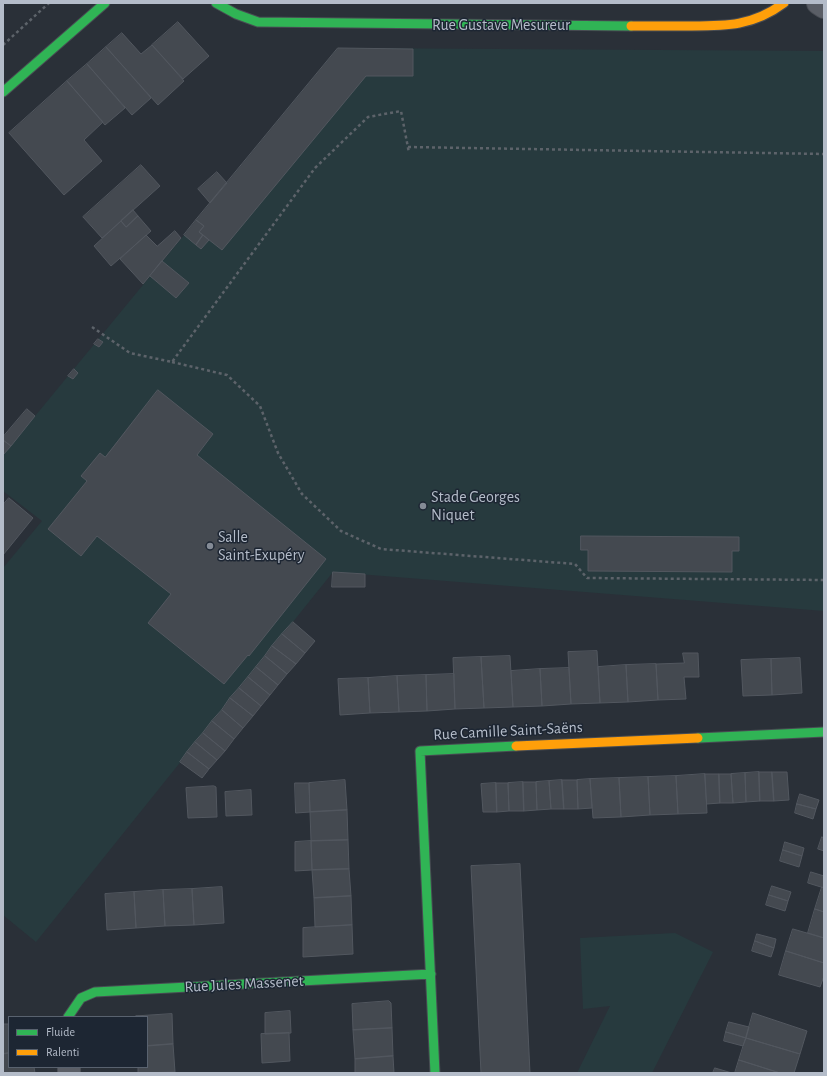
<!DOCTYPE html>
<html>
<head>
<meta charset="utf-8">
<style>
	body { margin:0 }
	#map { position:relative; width:827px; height:1076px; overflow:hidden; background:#2a3038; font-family:"Alegreya Sans",sans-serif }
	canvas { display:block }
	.frame { position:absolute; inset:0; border:4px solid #b4bcc9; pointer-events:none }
	.legend { position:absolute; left:8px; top:1016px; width:140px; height:52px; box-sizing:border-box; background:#1d2633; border:1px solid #59626f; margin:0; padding:5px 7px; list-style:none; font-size:12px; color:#b4bcc9 }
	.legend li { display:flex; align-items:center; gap:8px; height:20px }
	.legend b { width:20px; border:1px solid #59626f }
</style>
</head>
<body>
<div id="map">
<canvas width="827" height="1076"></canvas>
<div class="frame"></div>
<ul class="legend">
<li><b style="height:5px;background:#30b455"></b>Fluide</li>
<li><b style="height:5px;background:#ff9f0a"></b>Ralenti</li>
</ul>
</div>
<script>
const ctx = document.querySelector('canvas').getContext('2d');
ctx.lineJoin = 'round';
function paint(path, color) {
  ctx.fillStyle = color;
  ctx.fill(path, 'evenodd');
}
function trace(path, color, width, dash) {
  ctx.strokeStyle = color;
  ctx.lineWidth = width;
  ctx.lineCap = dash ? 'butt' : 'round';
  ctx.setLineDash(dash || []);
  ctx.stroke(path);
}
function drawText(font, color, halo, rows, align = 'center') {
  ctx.font = font + ' "Alegreya Sans",sans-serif';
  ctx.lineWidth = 3;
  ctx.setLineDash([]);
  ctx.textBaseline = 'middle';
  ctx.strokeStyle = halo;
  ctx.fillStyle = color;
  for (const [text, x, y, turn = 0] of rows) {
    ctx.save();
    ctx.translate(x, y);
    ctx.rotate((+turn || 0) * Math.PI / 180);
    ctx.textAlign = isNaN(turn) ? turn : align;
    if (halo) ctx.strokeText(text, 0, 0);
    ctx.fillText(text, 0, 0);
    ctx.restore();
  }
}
const green = new Path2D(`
	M338,48L824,51V611L333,572L36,942L3,915V568L42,521L3,491V455Z
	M675,933L713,952L652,1073H577L610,1006L583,1009L580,938Z`);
const building = new Path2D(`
	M178,22L209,56L183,79L152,45Z
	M122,33L141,54L152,45L184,81L158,105L106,47Z
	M106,47L151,98L132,115L87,64Z
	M338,48L413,49V76H366L222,250L199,232L204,226L196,220Z
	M87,64L125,108L105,125L67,81Z
	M67,81L103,122L84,140L102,161L64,195L9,133Z
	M141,165L160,186L102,238L83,217Z
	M217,172L227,183L210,203L198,189Z
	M133,210L138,216L126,227L121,221Z
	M138,216L151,231L111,266L94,246L121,221L126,227Z
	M196,220L204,226L199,232L203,235L196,245L184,235Z
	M175,231L181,238L143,284L120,259L146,235L157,246Z
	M203,235L209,240L201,249L196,245Z
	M162,261L189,283L176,298L150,276Z
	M98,339L103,342L99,347L94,344Z
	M74,369L78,373L73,379L68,376Z
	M158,390L213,434L197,455L326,559L249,656L248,655L224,684L148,623L171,594L97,536L81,556L48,529L87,481L81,476L100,453L105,457Z
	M27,409L35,416L11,446L3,440V437Z
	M3,440L11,446L3,455Z
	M9,498L33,518L3,555V505Z
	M581,536L739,537V551H732V572L588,571V550H581Z
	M333,572L365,574V587H332Z
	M293,622L315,641L305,653L282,634Z
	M282,634L305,653L296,664L272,646Z
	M272,646L296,664L287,674L265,656Z
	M597,651L600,703L571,704L568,652Z
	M683,653H698L699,677H684L686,699L658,700L656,664L684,663Z
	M265,656L287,674L278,685L256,667Z
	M510,656L513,707L484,708L481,657Z
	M481,657L484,708L455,709L453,658Z
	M800,658L802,693L772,695L771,659Z
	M771,659L772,695L743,696L741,660Z
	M656,664L658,700L628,702L626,665Z
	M626,665L628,702L600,703L598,667Z
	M256,667L278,685L270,695L248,677Z
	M569,668L571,704L542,706L540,669Z
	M540,669L542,706L513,707L511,671Z
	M454,674L455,709L427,711L426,675Z
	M426,675L427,711L399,712L397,676Z
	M397,676L399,712L370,713L368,678Z
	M248,677L270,695L261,706L239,688Z
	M368,678L370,713L340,715L338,679Z
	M239,688L261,706L253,716L230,698Z
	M230,698L253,716L243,728L222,710Z
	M222,710L243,728L234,739L212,721Z
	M212,721L234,739L225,751L203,733Z
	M203,733L225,751L217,760L195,742Z
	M195,742L217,760L209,769L187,752Z
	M187,752L209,769L202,778L180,762Z
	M759,772H772L774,801H760Z
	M759,772L760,801L746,802L745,773Z
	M772,772H787L789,800L774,801Z
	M745,773L746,802L733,803L731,774Z
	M705,774L707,813L678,814L676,776Z
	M705,774H719L720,803L707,804Z
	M719,774H731L733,803H720Z
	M676,776L678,814L650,815L648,777Z
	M648,777L650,815L621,817L619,778Z
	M619,778L621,817L593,818L590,779Z
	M590,779L592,808L578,809L577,780Z
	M345,780L347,810L310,812L309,783Z
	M562,780L564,809H551L549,781Z
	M562,780H577L578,809H564Z
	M549,781L551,809L537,810L536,782Z
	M523,782L524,811H509L508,783Z
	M523,782H536L537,810L524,811Z
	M295,783H309L310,812L296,813Z
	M496,783H508L509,811L497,812Z
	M496,783L497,812H483L481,784Z
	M214,786L216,787L217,817L188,818L186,788Z
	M251,790L252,815L226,816L225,792Z
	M800,794L819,800L816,809L797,804Z
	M797,804L816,809L813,819L795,813Z
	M347,810L348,840L311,841L310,812Z
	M822,837L824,838V851L818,849Z
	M348,840L349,869L312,870L311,841Z
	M311,841L312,870L295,871V842Z
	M785,842L804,848L802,856L783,850Z
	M783,850L802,856L799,867L780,861Z
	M520,864L530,1073H481L471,866Z
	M349,869L351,896L314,898L312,870Z
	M811,872L824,876V888L808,883Z
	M772,886L791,892L788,901L769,895Z
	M222,887L224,923L194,925L192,889Z
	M822,887L824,888V912L815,909Z
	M192,889L194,925L165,926L163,890Z
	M163,890L165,926L136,928L134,892Z
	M134,892L136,928L107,930L105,894Z
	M769,895L788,901L785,911L766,905Z
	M351,896L352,925L315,927L314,898Z
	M815,909L824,912V938L808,933Z
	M352,925L353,954L303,957V928Z
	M793,929L824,938V963L786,951Z
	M757,934L776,939L774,948L755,941Z
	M755,941L774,948L771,957L752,951Z
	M786,951L824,963V976L820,987L779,975Z
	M389,1001L391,1003L392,1028L353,1030L352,1004Z
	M290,1011L291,1033L265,1034V1013Z
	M753,1013L807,1031L800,1054L746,1038Z
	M172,1014L173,1044L147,1046V1017L136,1016Z
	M729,1022L749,1027L746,1038L726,1032Z
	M3,1024H9V1053L3,1054Z
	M392,1028L393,1056L355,1059L353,1030Z
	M726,1032L746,1038L743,1046L724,1041Z
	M289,1033L290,1061L262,1063L261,1034Z
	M746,1038L800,1054L794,1073H780L739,1060Z
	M173,1044L175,1072L138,1073V1067H147V1046Z
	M9,1053V1067H34L35,1073H3V1054Z
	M393,1056L394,1073H355V1059Z
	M739,1060L780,1073H735Z
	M715,1068L732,1073H713Z`);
const path = new Path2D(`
	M3,45L49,3
	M408,147L824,154
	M92,327L130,353L172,362L315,168L368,117L401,111L409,153
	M172,362L227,375L260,406L278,453L302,494L341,531L381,549L575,564L587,578L824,580`);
const street = new Path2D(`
	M818,3L824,7
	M69,1067V1073`);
const fast = new Path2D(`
	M216,3L236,14L258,22L631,26
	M3,92L105,3
	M698,738L824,732
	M68,1017L81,998L95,992L431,974
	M435,1073L420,751L516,746`);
const slow = new Path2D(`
	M631,26C649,26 668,26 687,26C724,26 752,27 784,3
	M516,746L698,738`);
const markers = [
	[423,506,4,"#848b96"],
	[210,546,4,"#848b96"]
];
const streetNames = [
	["Rue Gustave Mesureur",501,25],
	["Rue Camille Saint-Saëns",508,731,-3],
	["Rue Jules Massenet",244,984,-3]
];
const poiNames = [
	["Stade Georges",431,497],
	["Niquet",431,515],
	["Salle",218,537],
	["Saint-Exupéry",218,555]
];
paint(green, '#273a3e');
paint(building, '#444950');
trace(building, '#52575f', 1);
trace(street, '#484c53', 24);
trace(fast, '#484c53', 11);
trace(slow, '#484c53', 11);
trace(path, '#5d636a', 2.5, [3, 3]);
trace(street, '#5a5e66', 22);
trace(fast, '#30b455', 9);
trace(slow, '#ff9f0a', 9);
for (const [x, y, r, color] of markers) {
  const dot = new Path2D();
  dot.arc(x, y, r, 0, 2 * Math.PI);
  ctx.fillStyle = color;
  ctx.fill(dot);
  trace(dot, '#1d2633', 1.5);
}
drawText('16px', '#b4bcc9', '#1d2633', streetNames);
drawText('16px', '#b4bcc9', '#1d2633', poiNames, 'left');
</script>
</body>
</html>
